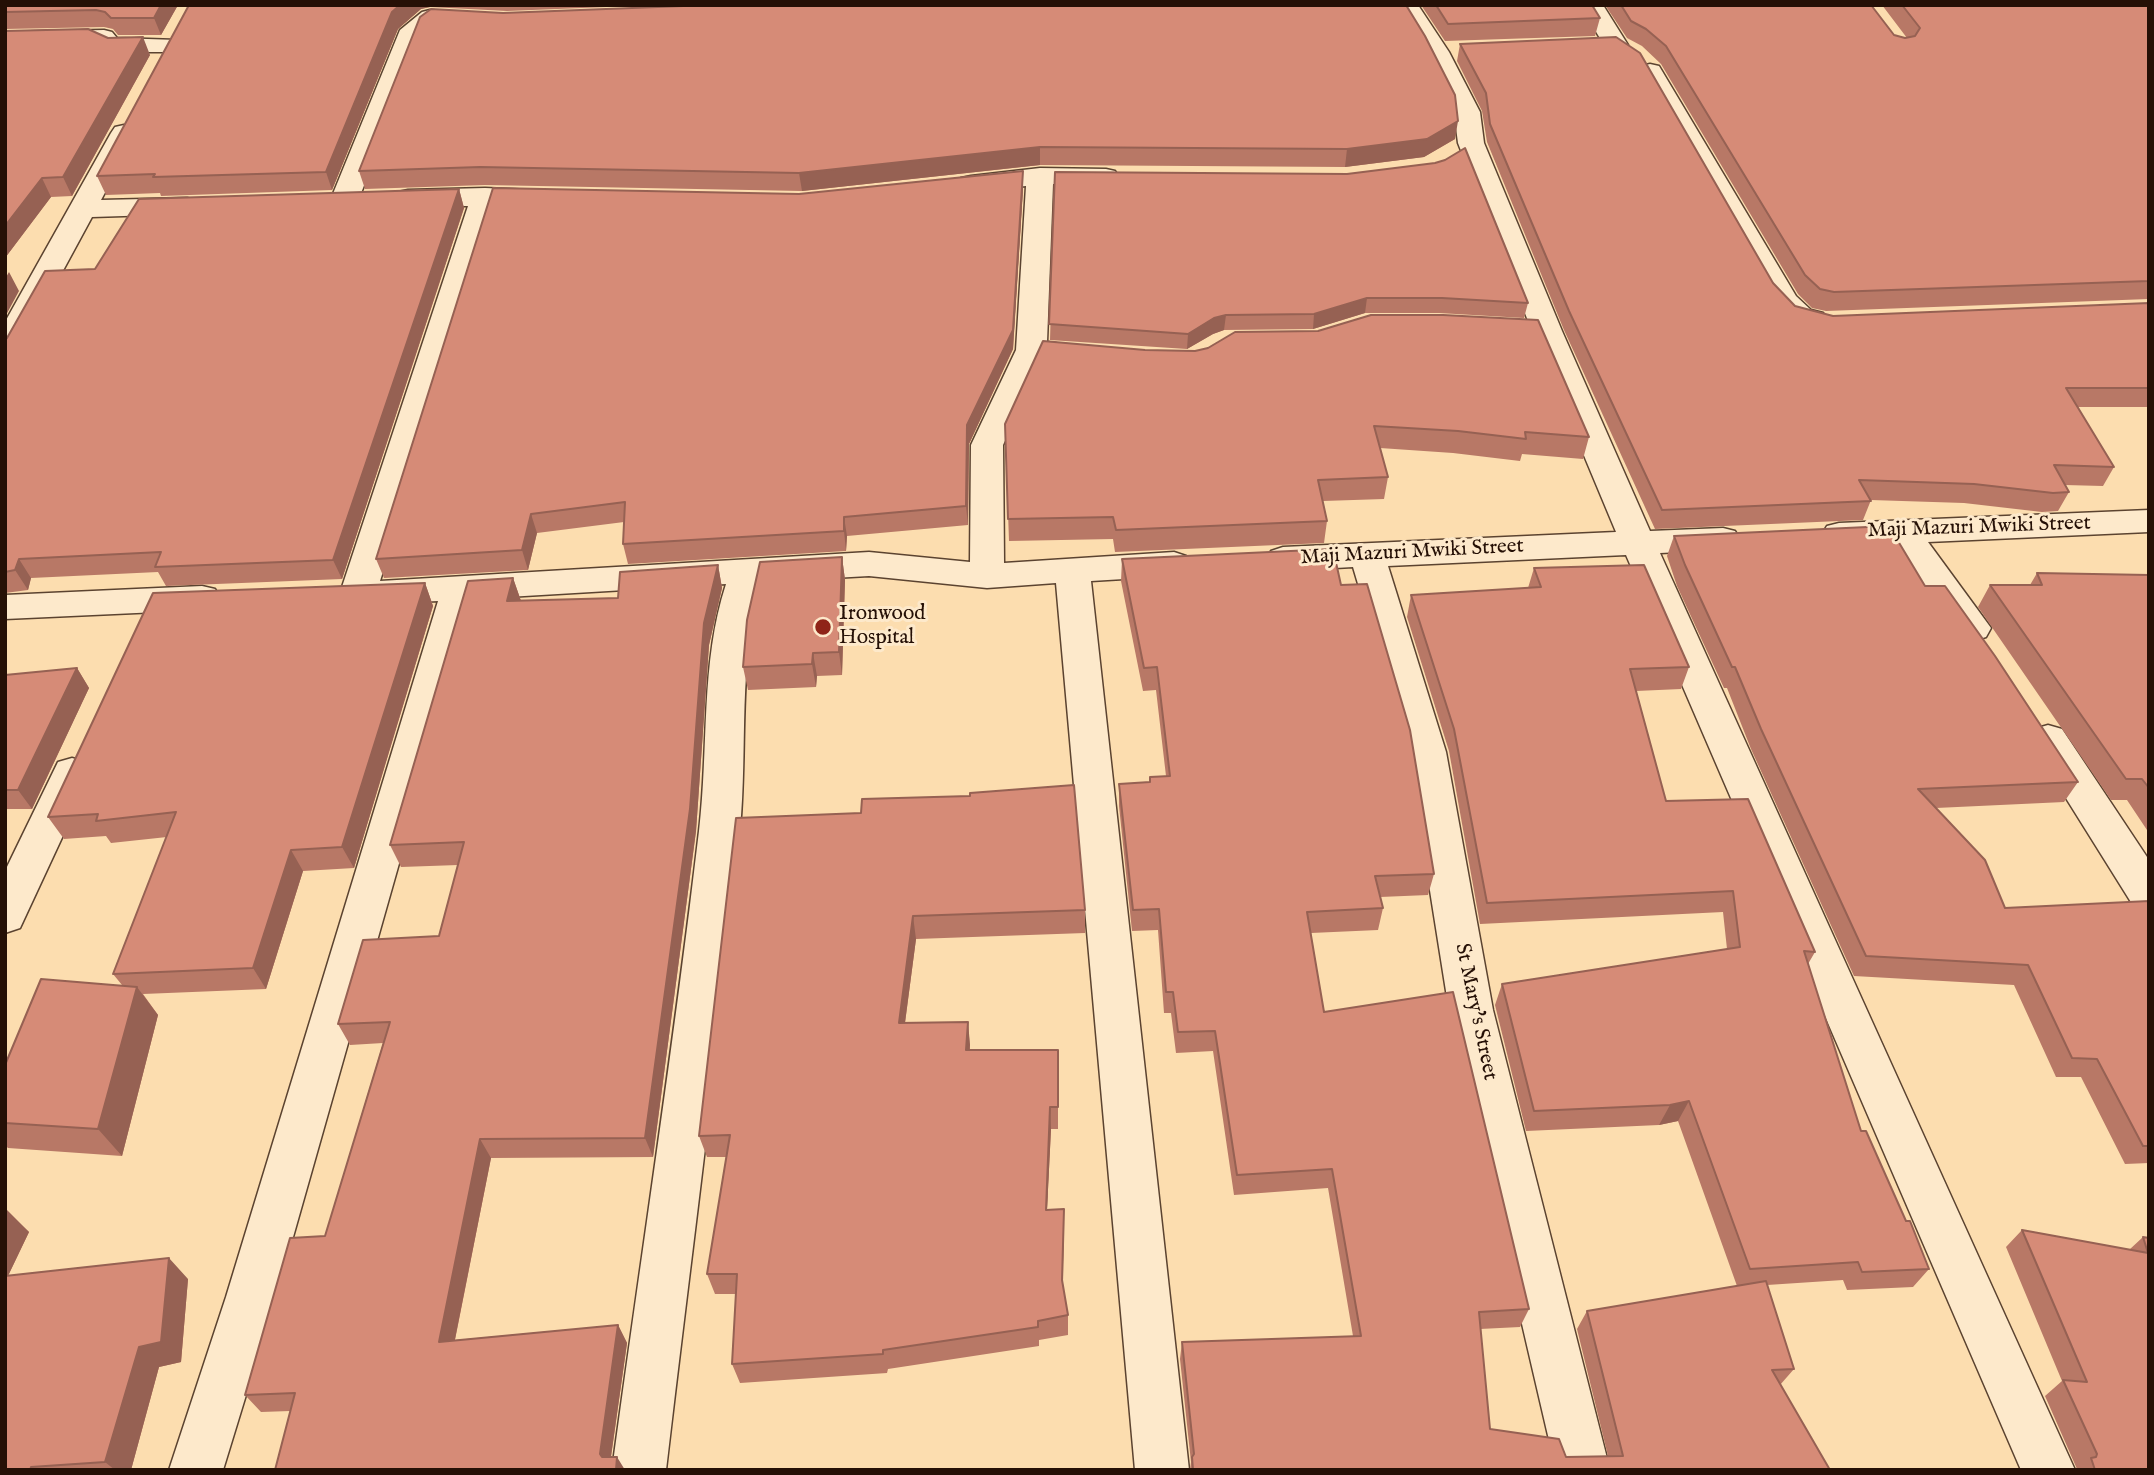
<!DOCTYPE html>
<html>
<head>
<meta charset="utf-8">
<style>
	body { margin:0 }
	#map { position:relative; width:2154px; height:1475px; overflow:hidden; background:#fcddaf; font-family:"IM FELL English",serif }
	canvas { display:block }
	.frame { position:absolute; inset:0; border:7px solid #251006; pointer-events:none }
</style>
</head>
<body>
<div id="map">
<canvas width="2154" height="1475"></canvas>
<div class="frame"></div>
</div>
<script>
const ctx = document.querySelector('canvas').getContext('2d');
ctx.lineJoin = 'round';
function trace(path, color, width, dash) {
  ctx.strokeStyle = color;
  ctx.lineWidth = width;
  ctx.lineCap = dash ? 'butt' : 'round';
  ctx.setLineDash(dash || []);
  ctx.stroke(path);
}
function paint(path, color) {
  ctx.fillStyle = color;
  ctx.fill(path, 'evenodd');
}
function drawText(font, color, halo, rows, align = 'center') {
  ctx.font = font + ' "IM FELL English",serif';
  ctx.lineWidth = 6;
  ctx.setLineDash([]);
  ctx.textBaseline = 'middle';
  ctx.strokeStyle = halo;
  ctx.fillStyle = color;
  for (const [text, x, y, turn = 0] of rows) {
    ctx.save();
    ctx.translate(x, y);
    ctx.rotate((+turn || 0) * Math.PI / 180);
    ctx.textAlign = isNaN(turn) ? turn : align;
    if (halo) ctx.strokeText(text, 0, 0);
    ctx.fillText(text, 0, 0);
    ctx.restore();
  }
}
const minor = new Path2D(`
	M1395,5H1418L1449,52L1480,112L1484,143L1562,331L1650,531L1723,528L1735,531L1740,539L1735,547L1723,550L1660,553L2075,1470H2021L1626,555L1388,566L1446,752L1493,1010L1610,1470H1556L1449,1010L1408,752L1353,567L1283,571L1271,567L1266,559L1271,551L1283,547L1616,532L1532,331L1458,143L1454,112L1425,52Z
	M1580,5H1603L1628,45L1625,50L1616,52L1607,50Z
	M430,10L475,14L479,19L475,24C454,29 442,19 423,33L358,201L354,207L344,209L334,207L330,201L400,30L422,12Z
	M104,30L112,32L117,38L178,40L181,45L178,50L169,52H110L101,50L97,44L5,46V32Z
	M1650,64L1659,66L1662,71L1796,296L1811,310L1823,313L1827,319L1823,325C1800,331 1782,319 1769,301L1638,71L1641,66Z
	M124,125L133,127L137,133L101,200L187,198L197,200L201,206L197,212L187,214L92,217L20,350L16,356L5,359V322L111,133L115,127Z
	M1040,168L1106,169L1115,171L1119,177L1115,183L1106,185L1053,184L1047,342L1103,350L1107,356L1103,362L1092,365L1042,360L1003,445L1004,563L1174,552L1186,556L1191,564L1186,572L1174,576L1091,581L1189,1470H1135L1056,583L987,588L869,576L762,582C737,662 748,747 740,829C720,1043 691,1256 666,1470H612C641,1257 674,1044 699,831C709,749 700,663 726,584L474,599L276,1297L223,1470H169L226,1297L438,601L358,605L345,602L340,593L468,206H408L398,204L394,198L398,192L408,190L485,188L554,191L558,197L554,203L496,206L380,581L869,552L970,562L971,445L1016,350L1026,186L971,192L961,190L958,184L961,178L971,176Z
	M2149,510V532L1928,542L1991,628L1986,637L1973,641L1960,637L1893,543L1839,545L1827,542L1822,534L1827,526L1839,523Z
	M202,586L215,589L220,598L215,607L202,610L5,619V595Z
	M2048,725L2062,729L2149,860V912L2134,907L2029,739L2034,729Z
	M72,758L86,762L92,773L20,928L5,933V871L58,762Z`);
const wall = new Path2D(`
	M5,5H178L161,35H118L113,29L104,27L5,29Z
	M189,5H657L507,11L430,7L421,9L398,29L332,190L161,196L160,193L106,195L97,176Z
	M1421,5H1592L1600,18L1595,36L1445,41Z
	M1605,5H1871L1894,35L1905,38H1907L1882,5H2149V299L1826,311L1812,308L1798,294L1661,64L1642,46L1627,38Z
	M503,13L1455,139L1424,157L1345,167L1040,165L802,191L485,185L365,189L359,171Z
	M5,31L150,55L72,196L51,197L5,258Z
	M1460,44L1773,283L1795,306L1833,316L2149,303V407H2078L2114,467L2103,486L2065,485L2069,492L2058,511L2042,512L1964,503L1871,500L1863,520L1655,529L1564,330L1487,142L1482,111L1457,61Z
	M1055,172L1528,303L1524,318L1439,313H1365L1313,329L1224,330L1213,334L1187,349L1050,340Z
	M459,189L464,208L342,579L166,586L158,572L31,578L28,590L5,593V339L7,338L95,269Z
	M1023,189L1013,349L969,444L968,525L847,536L846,551L628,564L623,544L624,522L537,533L528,570L384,578L376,559L799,194Z
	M1043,341L1589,437L1583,459L1522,454L1520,461L1453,453L1380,448L1388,477L1384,499L1323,501L1327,521L1324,543L1115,552L1113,539L1009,541L1005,424Z
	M1674,536L1925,586L2078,782L2064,802L1936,808L2005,908L2149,901V1163L2125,1164L2081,1077H2056L2014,985L1854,976L1751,749L1727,688H1724L1677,586L1667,556Z
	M842,557L845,580L842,675L817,676L816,687L748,690L743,667Z
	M1122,559L1341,585L1434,874L1428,895L1380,897L1383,908L1378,930L1311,933L1324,1012L1529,1309L1520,1327L1480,1329L1490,1429L1566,1457L1608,1456L1577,1329L1587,1311L1737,1286L1678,1121L1659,1125L1526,1131L1495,1005L1502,984L1727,949L1723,912L1480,924L1449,751L1407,617L1411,595L1528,588L1534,568L1689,667L1681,689L1636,691L1666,801L1815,952L1808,964L1861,1131L1929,1269L1913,1287L1847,1290L1843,1280L1767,1285L1794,1369L1780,1385L1830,1470H1190L1191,1462L1180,1359L1182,1342L1353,1336L1328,1188L1234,1195L1213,1051L1176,1053L1171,1013H1164L1158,930L1132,931L1119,806V784L1150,782V777L1166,776L1156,690L1143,691L1121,581Z
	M718,565L722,588L709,645L696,831L653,1157L491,1158L455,1340L618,1325L627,1343L611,1457L625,1470L290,1411L261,1412L245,1395L325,1236L383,1043L350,1045L338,1024L439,936L458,865L401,867L390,845L513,578L521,601L618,598Z
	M2037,573L2149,575V833L2127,800H2111L1978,607L1990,585H2030Z
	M425,583L433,606L354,868L303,871L266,989L143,994L158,1015L122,1156L8,1148L5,1145V1065L122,985L113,974L167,837L111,843L106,836L64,839L48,817Z
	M77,668L89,688L32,809H5V675Z
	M970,796L1085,910V933L916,939L905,1023L968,1022L970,1050H1058V1129H1051L1047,1209H1064L1063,1284L1068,1315V1335L1039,1340V1346L888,1369L887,1373L740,1383L732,1364L736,1294H715L707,1274L726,1157H707L699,1136L861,813Z
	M5,1210L29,1232L8,1276L188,1279L181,1362L159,1367L131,1470H5Z
	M2022,1230L2129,1250L2143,1237L2149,1238V1470H2076L2077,1469L2045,1396L2062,1381L2006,1247Z`);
const shadedWall = new Path2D(`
	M161,5H178L161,35L154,18Z
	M400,5H430V7L421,9L398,29L332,190L326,172L392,12Z
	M143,37L150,55L72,196L63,177Z
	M1458,121L1455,139L1424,157L1345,167L1347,149Z
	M1040,147V165L802,191L799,173Z
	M1023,171V189L1013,349L969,444L968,525L966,506L967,425Z
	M42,178L51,197L5,258V226Z
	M459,189L464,208L342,579L333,560Z
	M9,272L19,291L5,317V279Z
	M1367,298L1365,313L1313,329L1314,314Z
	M1226,315L1224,330L1213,334L1187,349L1188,334L1214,318Z
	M531,514L537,533L528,570L522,550Z
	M844,517L847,536L846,551L844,531Z
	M842,557L845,580L842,675L839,652Z
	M19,559L31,578L28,590L15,570Z
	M718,565L722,588L709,645L696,831L653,1157L645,1138L704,623Z
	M513,578L521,601H507Z
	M425,583L433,606L354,868L342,847Z
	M813,653L817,676L816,687L812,664Z
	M77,668L89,688L32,809L18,790Z
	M291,850L303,871L266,989L253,968Z
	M913,916L916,939L902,1045L899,1023Z
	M137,987L158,1015L122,1156L98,1129Z
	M968,1022L970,1045L968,1073L966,1050Z
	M1689,1101L1678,1121L1659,1125L1670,1105Z
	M1050,1107L1051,1129L1046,1230V1210Z
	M480,1139L491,1158L451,1359L439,1342Z
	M1064,1209V1229L1062,1300V1280Z
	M7,1210L29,1232L5,1282V1213Z
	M169,1258L188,1279L181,1362L159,1367L131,1470H115L105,1462L139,1347Z
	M618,1325L627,1343L609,1470L600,1454Z
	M617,1457L625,1470H616Z`);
const building = new Path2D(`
	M5,5H161L154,18H111L105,12L96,10L5,12Z
	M189,5H400L392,12L326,172L153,177L155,174L97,176Z
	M709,5H1406L1425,36L1455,95L1458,121L1427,139L1347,149L1040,147L799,173L480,167L359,171L420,17L431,9L503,13Z
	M1436,5H1592L1600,18L1448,24Z
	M1621,5H1871L1894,35L1905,38L1915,36L1920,28L1902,5H2149V281L1834,292L1820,289L1805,275L1666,46L1646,29L1631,21Z
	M88,29L108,38L143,37L63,177L42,178L5,226V31Z
	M1616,37L1640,53L1773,283L1795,306L1833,316L2149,303V388H2066L2114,467L2054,465L2069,492L2053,493L1974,484L1859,480L1871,501L1662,510L1569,311L1490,124L1486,93L1460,44Z
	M1465,148L1528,303L1442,298H1367L1314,314L1226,315L1214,318L1188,334L1049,324L1055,172L1347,174L1435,163L1445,160Z
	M1023,171L1013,330L967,425L966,506L844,517V531L623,544L625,502L531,514L522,550L376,559L493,188L799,194Z
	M459,189L333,560L155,567L161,552L19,559L15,570L5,572V339L7,338L45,271L95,269L139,199Z
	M1371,315H1443L1538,320L1589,437L1525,432L1526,439L1458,431L1374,426L1388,477L1318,480L1327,521L1116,530L1113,517L1008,519L1005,424L1043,341L1145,350L1195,351L1208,348L1235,332L1318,331Z
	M1889,526L1925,586H1945L1995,656L2078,782L1918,789L1985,860L2005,908L2149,901V1146H2143L2097,1059L2072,1058L2028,965L1866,956L1761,729L1735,667H1732L1685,565L1674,536Z
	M1333,549L1341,585L1367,584L1410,730L1434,874L1375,876L1383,908L1307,912L1324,1012L1453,992L1529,1309L1479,1312L1490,1429L1559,1439L1566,1457L1623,1456L1587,1311L1766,1281L1794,1369L1772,1370L1830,1470H1193L1192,1457L1194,1454L1182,1342L1361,1336L1332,1169L1237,1175L1215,1031L1178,1032L1173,992H1166L1159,909L1133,910L1119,784L1150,782V777L1170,776L1157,667L1144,668L1122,559Z
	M842,557L839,652L813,653L812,664L743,667L747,620L760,562Z
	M718,565L704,623L690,809L645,1138L480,1139L439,1342L618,1325L600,1454L602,1457H617L616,1470H275L295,1393L245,1395L290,1238L325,1236L390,1022L338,1024L363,940L439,936L464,842L390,845L468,581L513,578L507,601L618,598L620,572Z
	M1644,565L1689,667L1630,669L1666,801L1748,799L1815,952L1804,951L1861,1131H1866L1906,1221H1910L1929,1269L1862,1272L1858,1262L1750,1269L1689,1101L1670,1105L1534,1111L1502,984L1740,947L1733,891L1487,903L1454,729L1411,595L1541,587L1534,568Z
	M2037,573L2149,575V788L2142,779H2126L1990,585H2042Z
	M425,583L342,847L291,850L253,968L113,974L176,812L96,821L98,814L48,817L153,593Z
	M77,668L18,790H5V675Z
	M1074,785L1085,910L913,916L899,1023L968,1022L966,1050H1058V1107H1050L1046,1210L1064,1209L1062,1280L1068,1315L1038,1321V1327L883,1350V1354L732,1364L737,1274H707L730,1135L699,1136L736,818L861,813L862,799L970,796V793Z
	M41,979L137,987L98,1129L5,1123V1065Z
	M2022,1230L2148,1253L2143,1237L2149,1238V1470H2095L2091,1458L2096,1457L2097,1454L2063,1380L2087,1382Z
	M169,1258L161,1342L139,1347L105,1462L31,1467L30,1470H5V1276Z`);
const markers = [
	[823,627,9,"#8f2418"]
];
const streetNames = [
	["Maji Mazuri Mwiki Street",1979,528,-2],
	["Maji Mazuri Mwiki Street",1412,553,-3],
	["St Mary's Street",1475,1012,78]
];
const poiNames = [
	["Ironwood",839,615],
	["Hospital",839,639]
];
trace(minor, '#5b4330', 3);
paint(minor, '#fde9cb');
paint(wall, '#b87866');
paint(shadedWall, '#966153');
paint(building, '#d68b77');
trace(building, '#966153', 2);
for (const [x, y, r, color] of markers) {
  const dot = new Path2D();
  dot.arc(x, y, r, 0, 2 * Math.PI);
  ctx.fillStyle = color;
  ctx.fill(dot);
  trace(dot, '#fde9cb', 2.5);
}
drawText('21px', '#251006', '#fde9cb', streetNames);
drawText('21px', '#251006', '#fde9cb', poiNames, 'left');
</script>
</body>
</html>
